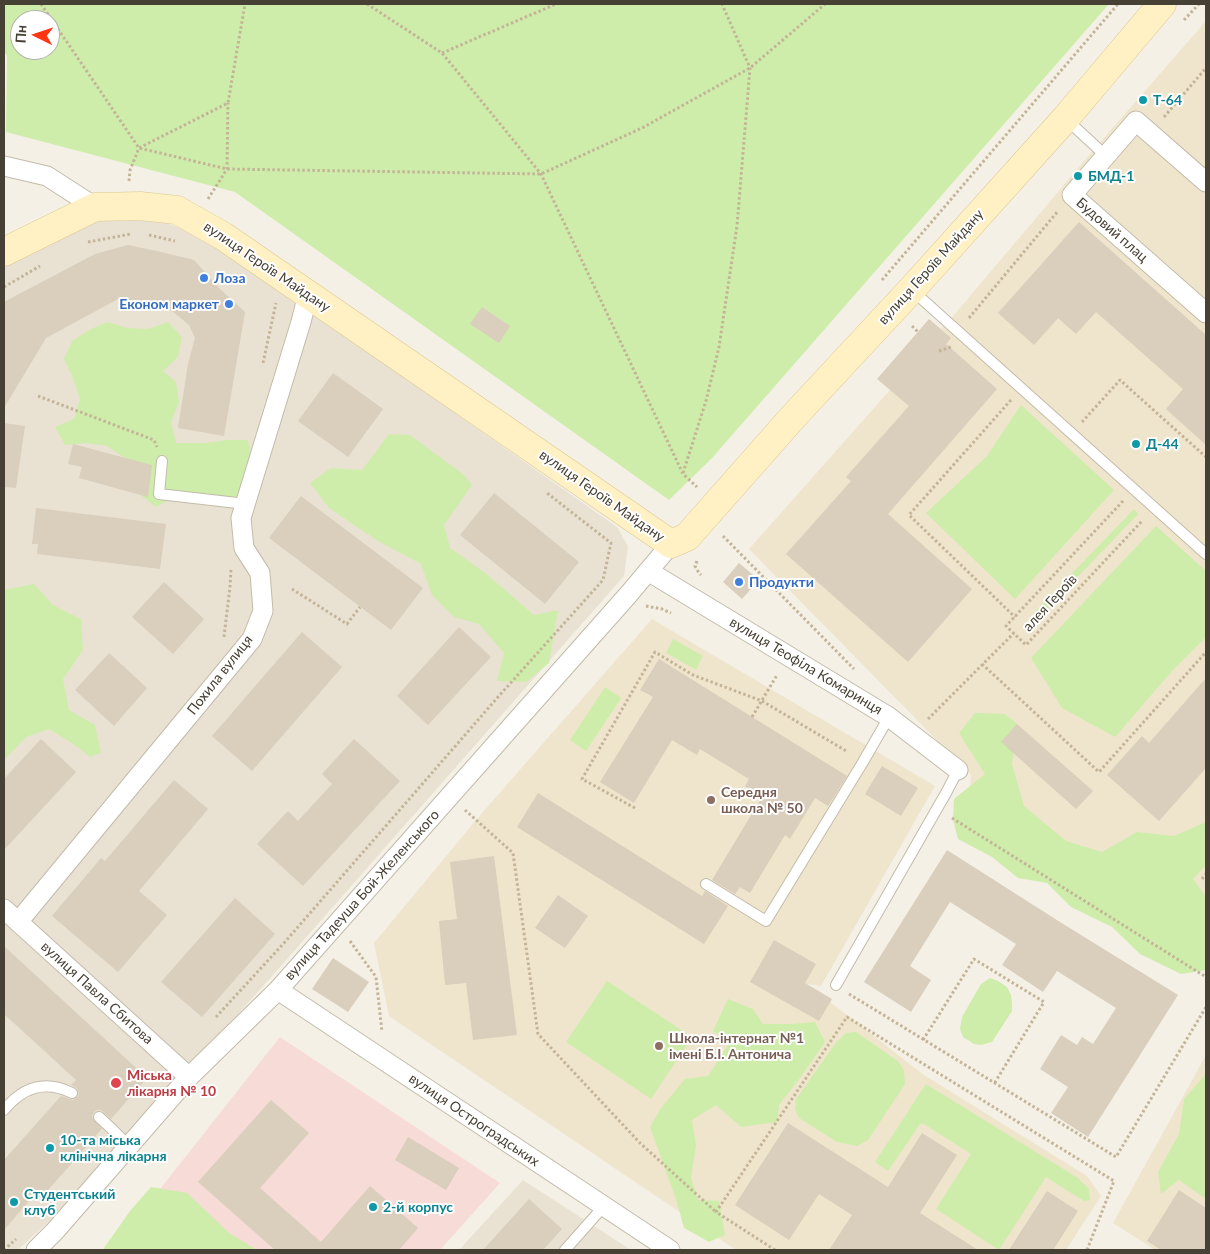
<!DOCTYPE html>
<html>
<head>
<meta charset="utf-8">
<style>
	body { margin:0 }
	#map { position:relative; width:1210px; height:1254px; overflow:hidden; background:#f4f0e5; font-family:Lato,sans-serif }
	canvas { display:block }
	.frame { position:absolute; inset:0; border:5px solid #474034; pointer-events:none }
	.north { position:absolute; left:10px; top:10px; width:50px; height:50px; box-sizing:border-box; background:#fff; border:1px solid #b5b3ae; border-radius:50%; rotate:274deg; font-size:14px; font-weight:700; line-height:20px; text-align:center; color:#474034 }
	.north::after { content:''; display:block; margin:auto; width:18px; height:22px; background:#ff3611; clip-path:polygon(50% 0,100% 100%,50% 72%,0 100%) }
</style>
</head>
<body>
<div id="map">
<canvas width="1210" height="1254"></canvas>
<div class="frame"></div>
<div class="north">Пн</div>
</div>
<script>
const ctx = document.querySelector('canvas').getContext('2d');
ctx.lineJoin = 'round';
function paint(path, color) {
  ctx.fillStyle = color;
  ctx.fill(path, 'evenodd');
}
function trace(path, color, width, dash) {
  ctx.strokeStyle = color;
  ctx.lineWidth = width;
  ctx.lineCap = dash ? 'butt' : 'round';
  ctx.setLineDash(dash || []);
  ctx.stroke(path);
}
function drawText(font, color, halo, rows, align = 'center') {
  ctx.font = font + ' Lato,sans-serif';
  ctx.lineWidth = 4;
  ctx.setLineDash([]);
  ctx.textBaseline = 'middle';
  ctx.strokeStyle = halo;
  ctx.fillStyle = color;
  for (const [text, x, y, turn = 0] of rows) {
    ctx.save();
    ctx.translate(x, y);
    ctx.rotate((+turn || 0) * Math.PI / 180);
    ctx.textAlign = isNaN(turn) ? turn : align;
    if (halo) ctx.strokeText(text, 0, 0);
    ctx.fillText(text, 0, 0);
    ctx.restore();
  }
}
const residential = new Path2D(`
	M117,215L159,220L206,238L617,527L628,546L624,576L273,975L66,1205L18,1250H4V266L77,229Z
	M523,1180L631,1250H459Z`);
const education = new Path2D(`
	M1206,21V943L970,792L971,775L749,549L890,390L929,319L941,329L948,322L1096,147Z
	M652,619L935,786L821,986L807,984L924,1075L1087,1176L1101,1196L1066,1250H736L389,1016L374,943L482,813Z
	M1206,1055V1250H1155L1113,1223Z`);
const medical = new Path2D(`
	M280,1037L500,1183L440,1250H112Z`);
const green = new Path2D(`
	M4,4H1109L712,458L669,500L235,192L6,132L7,56L4,51ZM20,20H50V50H20Z
	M107,322L127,328L148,329L168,322L182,337L178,357L163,371L176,382L179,402L171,422L176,443H206L227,440H248L252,460L247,481L236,499L216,507L196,500L175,497L156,507L139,494L137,472L125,458L107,446L86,443L65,445L55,427L74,419L80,399L73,378L64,359L72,341L91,329Z
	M1021,405L1114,490L1015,599L926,513L987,456Z
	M389,434L410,435L464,475L472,485L444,525L450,548L485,573L534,615L558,610L549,663L526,682L497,681L504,653L479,624L454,617L432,595L421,564L378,541L329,508L310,483L331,468L362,470Z
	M1134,509L1138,514L1040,616L1035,612Z
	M1156,526L1206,571V637L1172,671L1115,737L1062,708L1031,658Z
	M34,584L53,605L81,619L83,650L63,679L69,710L95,725L101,753L90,757L72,743L49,729L26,737L4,760V590Z
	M673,639L703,656L696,670L666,653Z
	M605,687L621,698L586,751L570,740Z
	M975,713L1005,714L1017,724L1012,764L1024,806L1066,841L1102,852L1137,832L1174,836L1206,822V865L1193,879L1206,897V970L1181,974L1140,954L1112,927L1071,907L1047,883L1018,878L992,857L958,839L953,820L954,799L985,774L959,733Z
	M990,978L998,981L1007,987L1011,995L1012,1003V1011L992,1042L981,1045L974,1044L963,1037L960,1029L962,1017L981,984Z
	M607,981L692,1037L651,1099L566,1042Z
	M728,999L753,1009L763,1024H792L815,1022L825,1042L800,1078L779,1105L777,1122L741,1127L716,1105L692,1120L696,1145L691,1178L698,1200L719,1201L725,1235L709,1242L684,1228L676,1199L650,1127L661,1108L685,1079L708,1076L730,1042L713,1031Z
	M856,1032L899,1062L904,1071L905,1084L868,1140L857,1146L837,1142L799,1118L795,1109L796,1099L835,1044L846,1033Z
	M1206,1074V1199L1179,1180L1161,1194L1158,1172L1179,1134L1184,1099Z
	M926,1084L1078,1178L1089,1189L1090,1200L1084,1201L1046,1177L999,1250L936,1209L971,1154L924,1124H920L888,1171L875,1162Z
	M151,1187L187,1193L229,1233L257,1250H105L104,1248L130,1211Z`);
const building = new Path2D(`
	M1079,222L1206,335V445L1166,409L1183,389L1096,312L1076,334L1058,318L1034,345L998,313Z
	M128,245L157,251L194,260L219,288L245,312L224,436L178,428L188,364L195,338L189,325L172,311L149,303L118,299L46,338L4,408V302L95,254Z
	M482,307L510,326L499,343L470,324Z
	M929,319L951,338L946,344L997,389L888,514L972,589L908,662L786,554L851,481L846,477L909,406L877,379Z
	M333,373L383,409L348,457L298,421Z
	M4,423L25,426L16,488L4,487Z
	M73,444L152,465L148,497L79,478L82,467L68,464Z
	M494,493L579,562L545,604L460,535Z
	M301,496L423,588L391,630L269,538Z
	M36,508L166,524L160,569L37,554L38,544H32Z
	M739,563L759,580L742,599L723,582Z
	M164,582L204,619L173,654L132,617Z
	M459,627L491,657L428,725L397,696Z
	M302,632L342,667L252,771L212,736Z
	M109,653L147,688L114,726L75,690Z
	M659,659L847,776L828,806L815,798L790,839L785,835L750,893L740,887L735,894L712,880L762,797L745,786L749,779L700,749L697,755L672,740L634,803L600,782L653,697L640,690Z
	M1206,678V768L1159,821L1107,775L1142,736L1149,743Z
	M1017,724L1093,791L1076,809L1001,742Z
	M41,739L76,772L4,850V779Z
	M354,739L400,781L303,886L257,844L288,811L298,821L332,784L322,774Z
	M882,766L918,788L901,816L865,794Z
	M174,780L208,809L139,891L167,915L118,972L52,916L101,858L105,861Z
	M538,793L702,896L705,891L728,906L704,944L517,827Z
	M947,850L1060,922L1178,995L1088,1137L1051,1113L1068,1087L1040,1069L1061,1035L1077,1045L1082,1037L1093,1044L1116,1008L1057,971L1043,992L1002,965L1016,944L950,902L910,966L931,980L911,1012L864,982Z
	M494,856L517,1035L473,1040L466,983L445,985L439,921L457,919L450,862Z
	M558,895L588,916L565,948L535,928Z
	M235,898L275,934L202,1017L161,982Z
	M774,940L816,964L805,983L832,999L819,1021L750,982Z
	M4,946L147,1078L111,1119L101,1110H97L94,1112L92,1116L93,1119L102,1129L96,1135V1136L40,1199L35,1194L4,1230V1160L61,1096L73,1100L78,1096L79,1093L77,1088L71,1085L76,1080L4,1014Z
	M333,958L369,982L348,1012L312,989Z
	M271,1100L309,1133L260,1188L321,1242L370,1186L418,1228L399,1250H275L198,1182Z
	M788,1123L888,1187L922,1133L957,1155L920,1213L978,1250H829L852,1215L819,1194L789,1240L735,1205Z
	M408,1137L459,1168L446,1190L395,1160Z
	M1179,1190L1206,1208V1250H1161L1147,1241Z
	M1047,1191L1078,1211L1053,1250H1009Z
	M529,1199L562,1229L543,1250H483Z`);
const path = new Path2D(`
	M41,4L139,148L227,169L541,174L642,128L750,68L825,4
	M367,4L442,53L541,174L683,474L697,487
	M1184,20L1199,4
	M442,53L556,4
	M1164,117L1206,68
	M129,181L130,170L139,148L228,103L245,4
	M208,199L227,169L228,103
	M149,235L175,241
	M88,242L131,234
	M882,280L1118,4
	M4,287L40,266
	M969,318L1058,211
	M912,326L918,332
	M939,351L951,347
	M263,363L276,303
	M38,396L154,440L157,447
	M1011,400L909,515L1015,617
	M1082,422L1120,380L1206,457
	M683,473L706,401L713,372L719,347L737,226L750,68L722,4
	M1123,501L1006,626L1026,645L1142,521
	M723,536L854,669
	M697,561L695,566L699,573L701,575
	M292,589L347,624L360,607
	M646,606L662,609L671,613
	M224,637L230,587L231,569
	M982,664L1099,772L1206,652
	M752,717L777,675
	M928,719L1014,633
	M635,808L582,779L655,652L693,675L762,701L848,752
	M465,810L513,853L538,1034L640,1143L716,1212
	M952,818L1206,977
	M1202,879L1206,874
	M350,941L376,977L382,1032
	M849,994L1116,1157L1206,1007
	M216,1017L284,943L498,697L603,580L611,543L547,493
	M923,1040L974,959L1044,1002L994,1084
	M4,1250L16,1239
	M775,1250L716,1212L847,1017L1114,1181L1087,1250`);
const lane = new Path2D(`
	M1066,119L1106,156
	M913,291L1206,554
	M162,461L159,494L246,504
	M706,884L766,921L863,762L889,717
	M836,985L946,793L958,770
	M4,1110C22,1088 44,1079 72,1093
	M99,1117L114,1131L129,1146
	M565,1250L604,1206`);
const street = new Path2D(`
	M4,166L47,176L95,207
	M1206,182L1136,121L1072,195L1206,313
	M648,571L889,717L958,770
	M4,909L189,1077
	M18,922L252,639L263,611L260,573L244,548L241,518L301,322L308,294
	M278,990L670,1250
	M36,1250L55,1231L189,1077L278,990L628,595L671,544`);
const secondary = new Path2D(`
	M4,252L95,207L140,206L177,210L223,236L671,544L687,537L793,417L912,289L1065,119L1162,4`);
const markers = [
	[1143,100,5,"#0f9aa8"],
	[1078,176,5,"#0f9aa8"],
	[204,278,5,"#3f7fe0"],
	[229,304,5,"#3f7fe0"],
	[1136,444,5,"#0f9aa8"],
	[739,582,5,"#3f7fe0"],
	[711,800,5,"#8d6e63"],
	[659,1046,5,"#8d6e63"],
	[116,1083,6,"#e0444e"],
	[50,1148,5,"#0f9aa8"],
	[14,1202,5,"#0f9aa8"],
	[373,1207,5,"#0f9aa8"]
];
const cultureNames = [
	["Т-64",1153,100],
	["БМД-1",1088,176],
	["Д-44",1146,444],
	["10-та міська",60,1140],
	["клінічна лікарня",60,1156],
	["Студентський",24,1194],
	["клуб",24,1210],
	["2-й корпус",383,1207]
];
const streetNames = [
	["Будовий плац",1112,230,41],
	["вулиця Героїв Майдану",267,267,34],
	["вулиця Героїв Майдану",931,267,-48],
	["вулиця Героїв Майдану",602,496,35],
	["алея Героїв",1050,603,-47],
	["вулиця Теофіла Комаринця",806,666,31],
	["Похила вулиця",220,675,-52],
	["вулиця Тадеуша Бой-Желенського",362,895,-48],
	["вулиця Павла Сбитова",97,993,42],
	["вулиця Остроградських",474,1120,34]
];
const shopNames = [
	["Лоза",214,278],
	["Економ маркет",219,304,"right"],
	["Продукти",749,582]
];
const educationNames = [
	["Середня",721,792],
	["школа № 50",721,808],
	["Школа-інтернат №1",669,1038],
	["імені Б.І. Антонича",669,1054]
];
const healthNames = [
	["Міська",127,1075],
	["лікарня № 10",127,1091]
];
paint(residential, '#e9e2d3');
paint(education, '#efe5cd');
paint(medical, '#f6dbd7');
paint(green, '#ceedaa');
paint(building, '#dacebc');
trace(lane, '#c3bbaa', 12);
trace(street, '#c3bbaa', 21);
trace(secondary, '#dcc892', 29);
trace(path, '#c4b497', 3, [2.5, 2.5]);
trace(lane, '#fff', 10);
trace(street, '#fff', 19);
trace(secondary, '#fff1c4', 28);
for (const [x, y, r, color] of markers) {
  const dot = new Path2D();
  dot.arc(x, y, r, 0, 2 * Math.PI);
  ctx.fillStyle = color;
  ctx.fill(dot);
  trace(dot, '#fff', 2);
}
drawText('bold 14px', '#0d838f', '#fff', cultureNames, 'left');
drawText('14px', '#474034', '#fff', streetNames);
drawText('bold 14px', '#366cbe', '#fff', shopNames, 'left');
drawText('bold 14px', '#785e54', '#fff', educationNames, 'left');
drawText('bold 14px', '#be3a42', '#fff', healthNames, 'left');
</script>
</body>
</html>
